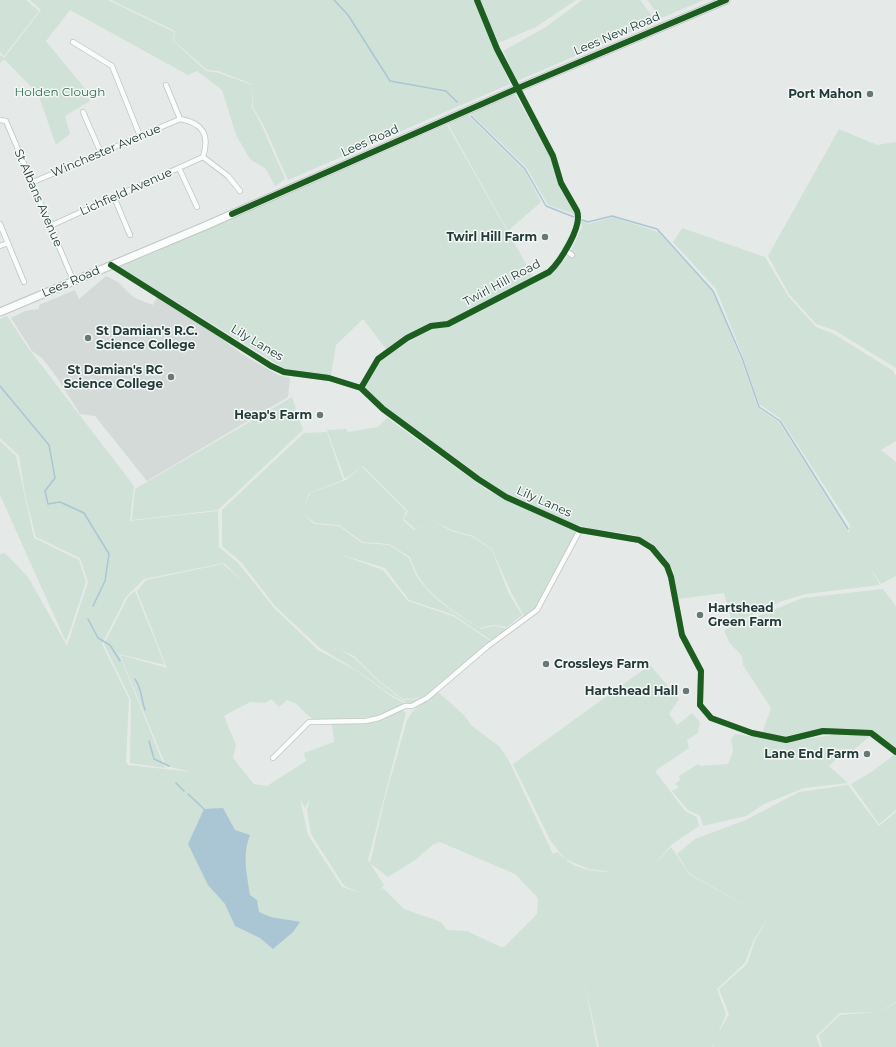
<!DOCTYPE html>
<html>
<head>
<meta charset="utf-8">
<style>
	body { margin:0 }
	canvas { display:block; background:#e5e9e8 }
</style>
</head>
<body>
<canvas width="896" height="1047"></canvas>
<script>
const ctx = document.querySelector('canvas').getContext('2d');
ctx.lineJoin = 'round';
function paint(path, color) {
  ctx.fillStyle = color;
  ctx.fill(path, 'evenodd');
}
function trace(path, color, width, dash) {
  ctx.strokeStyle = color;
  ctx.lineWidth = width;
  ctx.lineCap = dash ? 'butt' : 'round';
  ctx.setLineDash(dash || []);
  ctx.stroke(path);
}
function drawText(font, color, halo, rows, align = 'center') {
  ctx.font = font + ' Montserrat,sans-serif';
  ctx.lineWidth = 3;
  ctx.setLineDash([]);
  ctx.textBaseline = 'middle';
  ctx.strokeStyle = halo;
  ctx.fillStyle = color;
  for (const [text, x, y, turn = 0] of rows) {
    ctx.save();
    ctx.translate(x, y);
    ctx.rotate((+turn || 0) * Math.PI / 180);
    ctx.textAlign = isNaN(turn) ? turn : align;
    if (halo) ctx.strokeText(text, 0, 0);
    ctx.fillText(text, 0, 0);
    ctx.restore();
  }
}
const built = new Path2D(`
	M106,276L118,282L131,295L137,299L153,305L158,296L195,319L242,354L278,375L290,378L288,397L147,481L95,416L80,414L56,376L42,358L32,351L11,318L25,311L39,309V305L75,290L79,299Z`);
const green = new Path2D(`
	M0,0H26L39,11L4,56L0,52Z
	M30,0H108L174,32L173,41L206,71L219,73L252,85V107L262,126L285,179L275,186L266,169L250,159L236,135L222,90L197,71L188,75L70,10L46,41L86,90L90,101L65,116L70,134L56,145L38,94L4,59L0,63V55L4,58L41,10Z
	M111,0H474L510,84L288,180L264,126L253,107L252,84L218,71L207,70L174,41L175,31Z
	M480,0H576L536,27L498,43Z
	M582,0H640L656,21L517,81L503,51L546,27Z
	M647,0H704L661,18Z
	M515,94L551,158L557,179L577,215L548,205L527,168L470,113Z
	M468,115L525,171L541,202L508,231L448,124Z
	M447,125L534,278L449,322L431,324L404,336L386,349L363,319L336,345L331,375L285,369L120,267Z
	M839,129L877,145L896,142V368L834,330L816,324L789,294L768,256Z
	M613,217L658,232L714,293L742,362L758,408L779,422L849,533L850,525L780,418L759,404L740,349L716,289L673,242L682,228L765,257L788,296L816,327L834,334L893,371L896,376V441L881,450L896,462V576L881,584L869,566L880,585L806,594L782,601L735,623L732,621L724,593L678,599L673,570L666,558L650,542L631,534L591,529L532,510L504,493L396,416L365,388L378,365L383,358L430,328L450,326L552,273L569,255L582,227L581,221L589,224Z
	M7,316L29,349L134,486L130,521L218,511L219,547L238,563L275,609L318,650L357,671L392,697L406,704L376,717L313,720L295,703L287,700L279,707L271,699L265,703L250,702L224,716L236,745L233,758L254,784L267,786L306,761L304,753L334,742L332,724L369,723L380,721L402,710L406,713L368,860L384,885L379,892L383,888L404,909L441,922L447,930L467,931L501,947H504L537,914L538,898L515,874L440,842L434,844L415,860L388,877L370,863L385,798L407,720L414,710L438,692L464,715L472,726L500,747L509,761L553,854L558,852C574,873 605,874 629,870L613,872L589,869L565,859L550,840L513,764L650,665L679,699L669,714L677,725L692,713L700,722L698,733L687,740L689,748L655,771L685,811L697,817L699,826L671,845L653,866L671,847L690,875L766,917L690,874L677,854L695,839L746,820L799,792L848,785L879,826L896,812V1002L878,1012L896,1003V1047H822L819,1035L840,1015L877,1012L840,1013L816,1036L820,1047H713L714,1043L712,1047H599L584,979L597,1047H0V554L5,553L28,577L67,646L88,582L80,558L36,537L25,494L19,456L0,438V319ZM224,563L246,584L223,564L146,580L137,591L167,668L120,655L166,766L191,772L128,765L126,761L129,699L102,644L126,597L144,579ZM300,799L305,808L310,799L307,810L311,834L344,886L362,893L342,887L308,835ZM768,919L755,940L747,964L719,989L729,1014L718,1034L726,1014L717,989L745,963L754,939Z
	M292,397L303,430L218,510L132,520L135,489Z
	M387,418L487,490L574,531L575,534L537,607L525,618L510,590L492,549L473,536L452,530L432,520L451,531L473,537L492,550L508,592L522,615L507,627L492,625L480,628C451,609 420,592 410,557L389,544L363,542L339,525L315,523L304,514L314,524L339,526L362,543L389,545L409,558C419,593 452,611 481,629L493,626L510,629L492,641L454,615L409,600L385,568L336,553L383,570L408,601L455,617L490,641L424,698L403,699L378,680L354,656L338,648L354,658L379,682L403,700L423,699L409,704L391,695L358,671L320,648L275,606L241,562L222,546V510L304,433L327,432L343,480L309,493L302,511L310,493L346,480L362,467L406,511L403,520L414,530L431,521L415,529L404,519L408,511L363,466L345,479L327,430L346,429L348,432L378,427Z
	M0,441L16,456L34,538L79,560L86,582L66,642L0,495Z
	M883,589L896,606V750L873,731L784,736L762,734L771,708L743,665L742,656L729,642L724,630L803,598Z
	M135,591L165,665L119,654L165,768L130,763L131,700L104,644L128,597Z
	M735,734L786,742L839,734L870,736L849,754L844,751L829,766L848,783L804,788L764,804L746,816L703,826L700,816L688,810L672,791L679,787L675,784L680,780L679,776L698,764L701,766L728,764L733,751L731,739Z
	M894,755L896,757V810L879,824L851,784L873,771Z`);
const water = new Path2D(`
	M223,808L235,830L250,835C242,855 247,874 250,895L257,900L259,912C274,920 284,918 300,922L293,932L273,949L260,938L235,926L225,904L208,885L188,844L204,809Z`);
const stream = new Path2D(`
	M334,0L348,15L390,81L446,91L457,102
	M471,116L525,169L546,206L574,217
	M582,220L588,222L612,216L657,229L713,291L742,358L759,407L780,421L848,529
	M0,386L49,445L55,478L45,491L48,504L60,502L84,513L109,554L105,581L93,606
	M88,619L98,638L110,645L120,661
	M135,679C142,689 141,698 145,710
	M149,741L154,759L169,766
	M176,783L184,791
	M188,794L204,809`);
const street = new Path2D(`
	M73,42L112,66L140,136
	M166,85L180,119C203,123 210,135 203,157L228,176L240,191
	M83,112L101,153
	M0,120L6,121L73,280
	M179,168L197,207
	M31,183L180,119
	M114,197L130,235
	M0,224L24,282
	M50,226L203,157
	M0,246L8,243
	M565,250L572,255
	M111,265L271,366L284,372L329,378L361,388L383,409L478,479L506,497L580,530L639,540L652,548L667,566L671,577L682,635L701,671L700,705L711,718L752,733L786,740L823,731L871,733L896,752
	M361,388L378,359L407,338L431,326L448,324L549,272C560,262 583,226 577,211L561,183L553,156L497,49L477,0
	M273,758L309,722L366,721L379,718L405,706H412L427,698L488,646L537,610L580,530`);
const secondary = new Path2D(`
	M0,312L205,226L516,89L726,0`);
const cycleway = new Path2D(`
	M232,214L516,89L726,0
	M111,265L271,366L284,372L329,378L361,388L383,409L478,479L506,497L580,530L639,540L652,548L667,566L671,577L682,635L701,671L700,705L711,718L752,733L786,740L823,731L871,733L896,752
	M361,388L378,359L407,338L431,326L448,324L549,272C560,262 583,226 577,211L561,183L553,156L497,49L477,0`);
const markers = [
	[870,94,4,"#687876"],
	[545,237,4,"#687876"],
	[88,338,4,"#687876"],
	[171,377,4,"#687876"],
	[320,415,4,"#687876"],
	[700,615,4,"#687876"],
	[546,664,4,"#687876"],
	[686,691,4,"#687876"],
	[867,754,4,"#687876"]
];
const streetNames = [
	["Lees New Road",617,34,-23],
	["Lees Road",370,141,-24],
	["Winchester Avenue",106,151,-23],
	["Lichfield Avenue",126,192,-24],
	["St Albans Avenue",38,198,67],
	["Lees Road",71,282,-23],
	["Twirl Hill Road",502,283,-28],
	["Lily Lanes",257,343,31],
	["Lily Lanes",544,502,24]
];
const parkNames = [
	["Holden Clough",60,92]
];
const poiNames = [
	["Port Mahon",862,94],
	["Twirl Hill Farm",537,237],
	["St Damian's R.C.",96,331,"left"],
	["Science College",96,345,"left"],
	["St Damian's RC",163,370],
	["Science College",163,384],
	["Heap's Farm",312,415],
	["Hartshead",708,608,"left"],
	["Green Farm",708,622,"left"],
	["Crossleys Farm",554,664,"left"],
	["Hartshead Hall",678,691],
	["Lane End Farm",859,754]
];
paint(built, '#d3dad8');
paint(green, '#d0e1d8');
paint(water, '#aac6d4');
trace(stream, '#aac6d4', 1.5);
trace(street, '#c2c6c5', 6);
trace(secondary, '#c0c7c5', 9);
trace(street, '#fbfcfc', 4.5);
trace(secondary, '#fbfcfc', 7);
trace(cycleway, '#1b5e20', 6);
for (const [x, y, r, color] of markers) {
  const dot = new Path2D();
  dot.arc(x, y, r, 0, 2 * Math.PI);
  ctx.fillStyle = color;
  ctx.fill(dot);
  trace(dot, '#f3f8f6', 1.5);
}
drawText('12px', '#243b39', '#f3f8f6', streetNames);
drawText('12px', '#326e54', '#f3f8f6', parkNames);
drawText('bold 12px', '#243b39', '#f3f8f6', poiNames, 'right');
</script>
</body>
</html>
